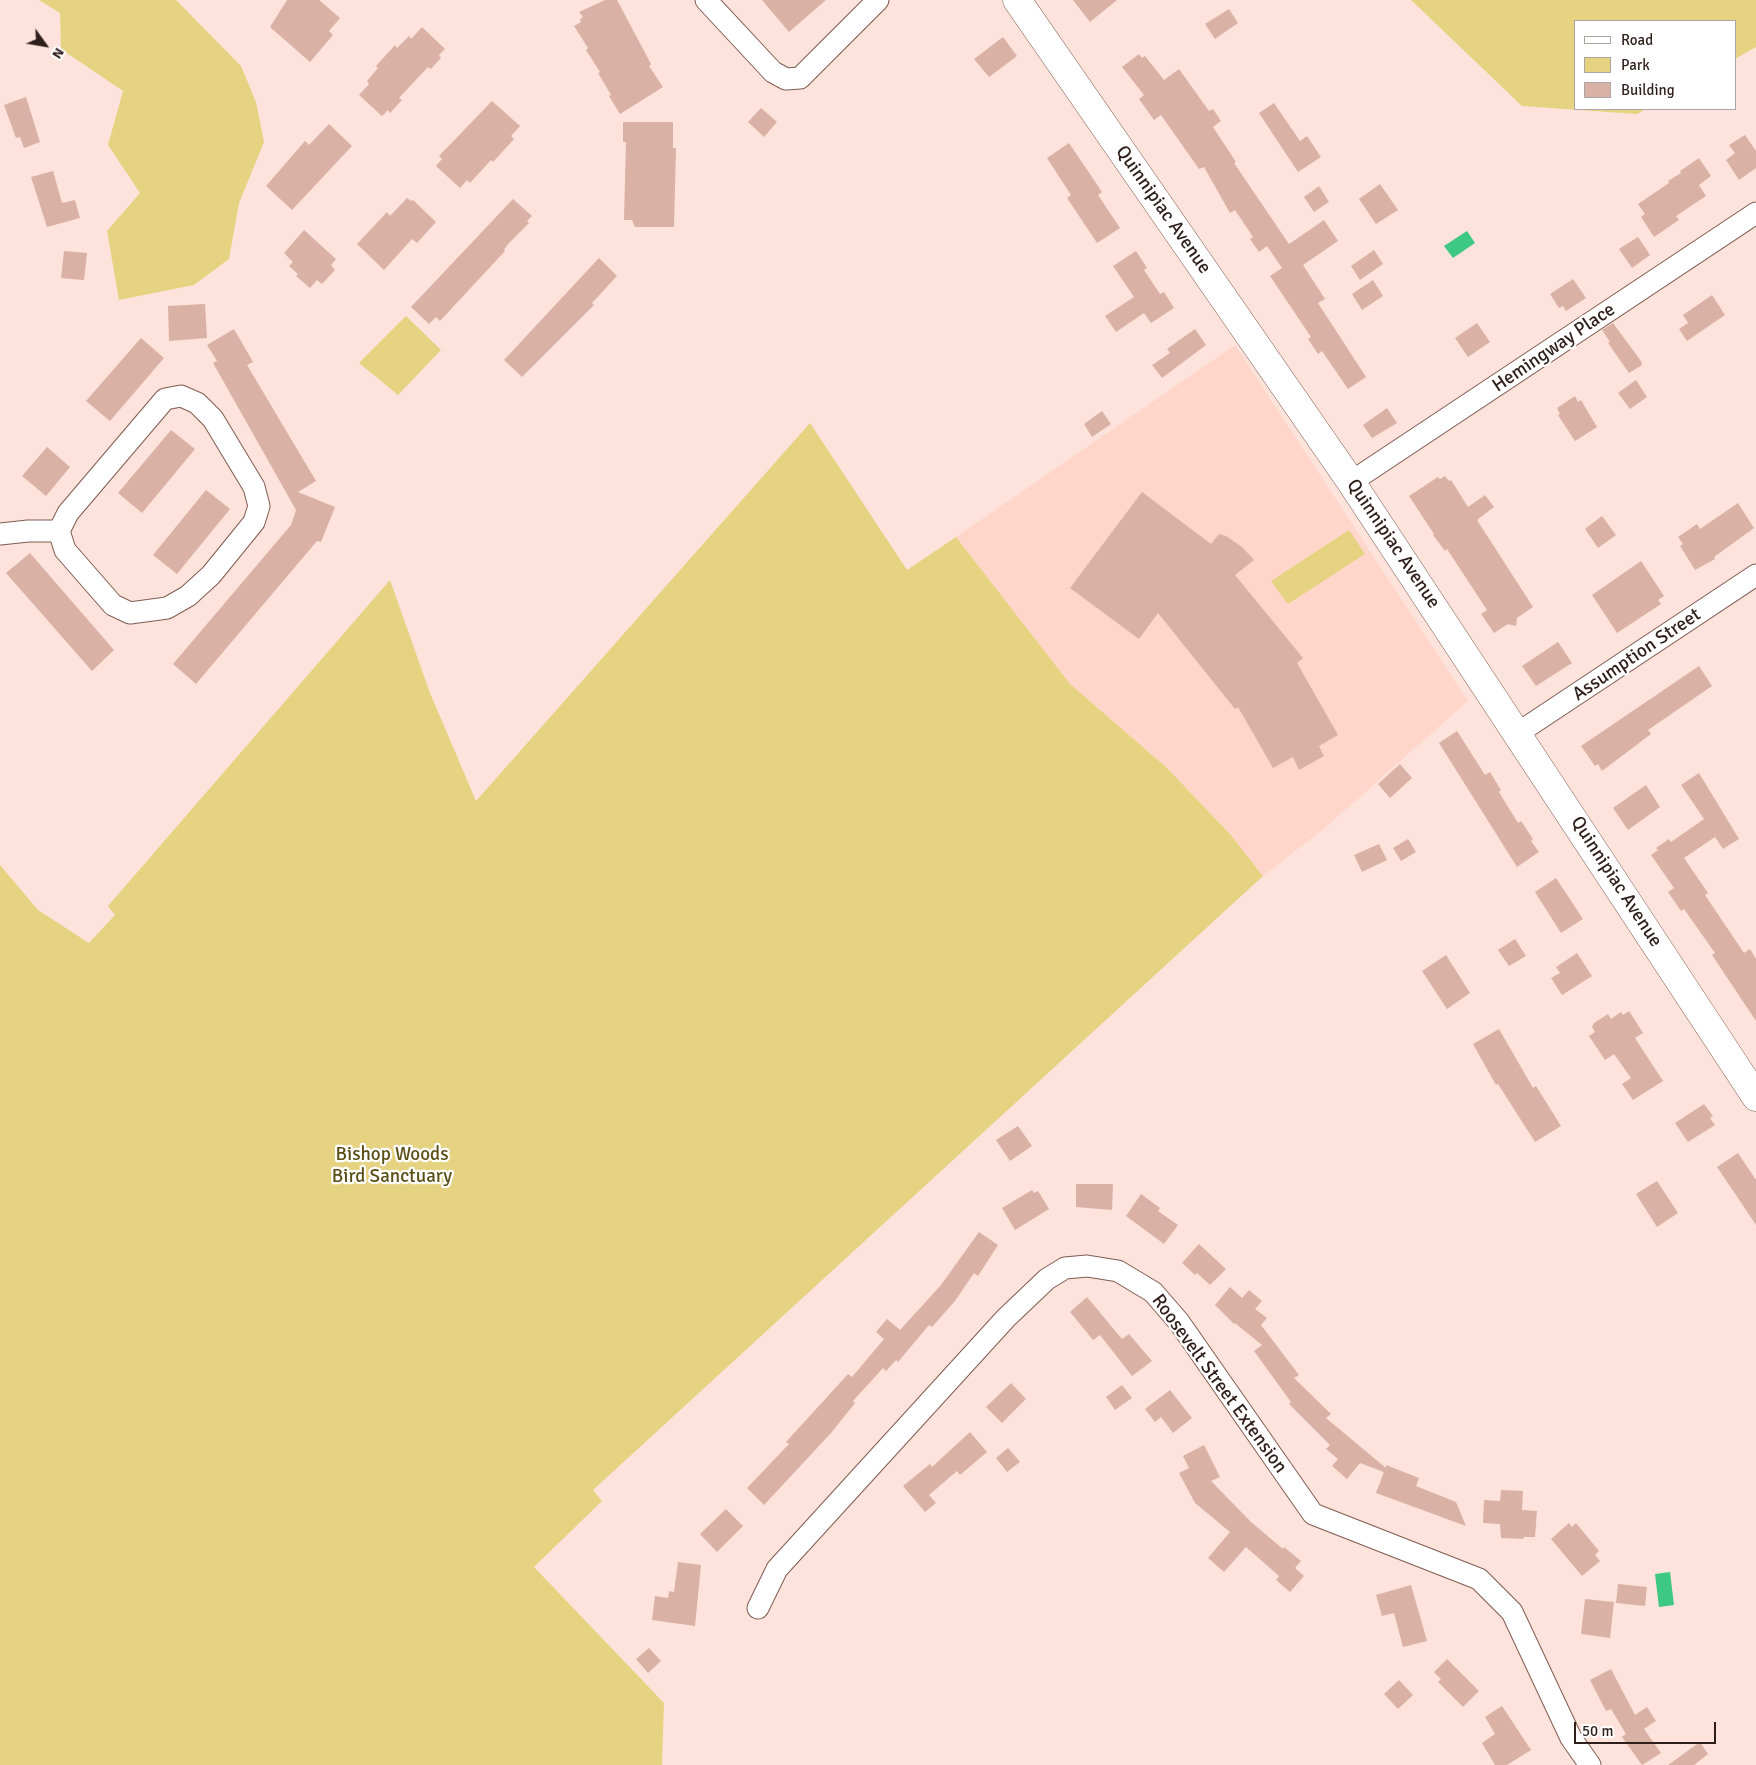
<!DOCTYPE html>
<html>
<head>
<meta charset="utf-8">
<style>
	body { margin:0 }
	#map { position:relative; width:1756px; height:1765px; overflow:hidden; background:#fde3db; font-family:Signika,sans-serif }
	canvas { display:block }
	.legend { position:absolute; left:1574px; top:20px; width:162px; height:90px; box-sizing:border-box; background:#fff; border:1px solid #aca5a4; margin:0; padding:6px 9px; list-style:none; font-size:15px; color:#2f1f1b }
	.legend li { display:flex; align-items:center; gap:10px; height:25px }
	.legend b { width:25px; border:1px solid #aca5a4 }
	.north { position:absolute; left:20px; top:20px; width:50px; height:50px; -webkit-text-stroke:4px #fff; paint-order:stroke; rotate:122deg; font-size:14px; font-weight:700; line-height:20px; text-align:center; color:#2f1f1b }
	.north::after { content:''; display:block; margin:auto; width:18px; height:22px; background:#2f1f1b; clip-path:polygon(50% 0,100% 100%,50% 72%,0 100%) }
	.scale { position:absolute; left:1574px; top:1722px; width:142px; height:22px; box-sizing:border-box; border:2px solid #2f1f1b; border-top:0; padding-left:6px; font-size:15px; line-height:18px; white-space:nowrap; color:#2f1f1b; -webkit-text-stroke:4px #fff; paint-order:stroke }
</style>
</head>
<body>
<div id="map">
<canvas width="1756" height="1765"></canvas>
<ul class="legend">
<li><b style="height:6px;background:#fff"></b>Road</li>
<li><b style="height:14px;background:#e5d382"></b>Park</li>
<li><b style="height:14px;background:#dab1a5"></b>Building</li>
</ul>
<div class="north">N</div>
<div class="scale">50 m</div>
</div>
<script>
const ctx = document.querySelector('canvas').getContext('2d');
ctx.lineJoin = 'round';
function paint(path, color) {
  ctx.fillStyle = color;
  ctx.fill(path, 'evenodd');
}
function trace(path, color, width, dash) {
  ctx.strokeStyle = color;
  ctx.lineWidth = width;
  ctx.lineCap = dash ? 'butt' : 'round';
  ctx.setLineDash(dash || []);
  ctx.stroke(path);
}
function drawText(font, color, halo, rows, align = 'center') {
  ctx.font = font + ' Signika,sans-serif';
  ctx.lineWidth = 4.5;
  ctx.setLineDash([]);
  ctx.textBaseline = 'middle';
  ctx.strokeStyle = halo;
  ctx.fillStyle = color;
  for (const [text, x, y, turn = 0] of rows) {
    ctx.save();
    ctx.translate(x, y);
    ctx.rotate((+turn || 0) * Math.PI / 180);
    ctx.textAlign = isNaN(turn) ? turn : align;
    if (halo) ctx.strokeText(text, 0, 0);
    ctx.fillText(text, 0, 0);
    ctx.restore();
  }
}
const built = new Path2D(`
	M1235,345L1468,701L1326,827L1263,876L1230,834L1166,767L1070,684L956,537Z`);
const green = new Path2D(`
	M39,0H176L241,66L256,102L264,142L239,203L229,259L194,285L119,300L107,231L140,193L108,145L123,91L61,49L60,13Z
	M1411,0H1756V47L1735,59V21H1575V109H1646L1637,114L1522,106Z
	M406,316L441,350L398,395L359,363Z
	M810,423L907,570L956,537L1070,684L1166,767L1230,834L1263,876L593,1490L602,1501L534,1567L664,1703L662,1765H0V865L38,910L89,943L115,915L108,906L390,580L430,693L476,801Z
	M1349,530L1365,554L1288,604L1271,581Z`);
const water = new Path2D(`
	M1467,231L1475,243L1453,258L1444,246Z
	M1670,1572L1674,1605L1659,1607L1655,1574Z`);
const building = new Path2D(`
	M287,0H319L340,18L329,31L333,35L310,62L270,27Z
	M605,0H617L651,64L649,66L663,87L620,114L609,96L611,95L598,73L600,72L586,50L588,48L574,26L581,22L580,19L583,17L579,12Z
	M762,0H826L789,32Z
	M1073,0H1117L1090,22Z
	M1229,9L1238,23L1215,39L1205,24Z
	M422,27L445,49L439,55L441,58L431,69L428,67L399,98L402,100L390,113L388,110L382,116L359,95L369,84L367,81L378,68L376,66L395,45L397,48L409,36L411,39Z
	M1003,37L1017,56L989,77L974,59Z
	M1139,54L1142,58L1145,56L1164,80L1179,69L1209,111L1213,109L1221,121L1213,127L1236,162L1234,163L1289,244L1324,220L1338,241L1303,265L1325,299L1318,303L1366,377L1348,389L1322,351L1318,354L1308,339L1311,337L1270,276L1282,268L1267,246L1259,252L1250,239L1253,237L1235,210L1230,213L1204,167L1199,169L1161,115L1154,120L1139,99L1144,95L1122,67Z
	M26,97L40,142L24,148L20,137L16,138L4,105Z
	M492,101L520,126L511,136L514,139L493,162L491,160L470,183L467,180L460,188L436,166L442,159L439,156Z
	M1274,103L1300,141L1307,136L1321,157L1298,172L1259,113Z
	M761,108L777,122L764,137L748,122Z
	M623,122H673V148H676L674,227H635L632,220H624L626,142H623Z
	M329,124L352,146L292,210L266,186L305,141L309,145Z
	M1745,135L1756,151V168L1739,180L1726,160L1735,153L1729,145Z
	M1069,143L1102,192L1098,195L1120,228L1097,243L1067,198L1071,195L1047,158Z
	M1699,158L1711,176L1699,185L1706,196L1676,216L1679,220L1654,237L1641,217L1645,214L1638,204L1669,183L1668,181L1681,173L1680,171Z
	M53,171L62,203L75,200L80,218L47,227L31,177Z
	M1380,184L1398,210L1376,224L1359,199Z
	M1319,186L1329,202L1314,212L1304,197Z
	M407,198L411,201L413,200L436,222L417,243L412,239L384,270L357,244L387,212L390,216Z
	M513,199L532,216L527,221L529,223L508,244L504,250L505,251L440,321L436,317L429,324L411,307Z
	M304,230L336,259L331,265L335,270L322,284L317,280L310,288L296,276L298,274L289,266L293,262L284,253Z
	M1638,237L1650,255L1632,268L1619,249Z
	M1374,250L1383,264L1360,280L1351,266Z
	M64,251L87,253L84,280L61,278Z
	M1136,251L1147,268L1144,270L1160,294L1164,292L1174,308L1151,323L1144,313L1116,332L1105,316L1134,297L1113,266Z
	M599,258L617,276L592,303L594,305L522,377L504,360Z
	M1573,279L1586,298L1566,311L1563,306L1559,308L1550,294Z
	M1373,280L1383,296L1362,310L1352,294Z
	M1712,295L1725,315L1687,341L1679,329L1688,323L1683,315Z
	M205,304L207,338L169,341L168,306Z
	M1477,323L1490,342L1468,357L1455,338Z
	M1613,323L1641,361L1642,365L1629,373L1608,343L1610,342L1602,330Z
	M234,329L253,362L247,365L316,481L298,492L335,507L321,542L317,541L196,684L173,664L291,525L296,510L213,363L217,361L207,345Z
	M1195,329L1206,345L1162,378L1152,365L1170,353L1167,349Z
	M141,338L164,358L110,421L86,401Z
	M1636,380L1647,397L1630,409L1618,393Z
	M1575,396L1578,402L1581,400L1597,427L1575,441L1558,415L1560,414L1557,408Z
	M1387,408L1397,423L1372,438L1363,425Z
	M1102,411L1111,424L1092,437L1084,424Z
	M171,430L195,449L142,513L118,493Z
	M47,447L70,467L46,496L22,476Z
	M1445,476L1449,481L1451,480L1468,507L1485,495L1494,507L1477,520L1533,607L1517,618L1516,626L1508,624L1494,633L1481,614L1487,610L1447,549L1445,551L1433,535L1434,534L1409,496L1438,477L1440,479Z
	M206,490L230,509L177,574L153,555Z
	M1142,492L1211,544L1219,534L1226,536L1242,547L1254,560L1235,575L1303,658L1297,663L1338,735L1319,746L1324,756L1299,770L1293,757L1273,768L1238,707L1235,709L1158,613L1139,639L1070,588Z
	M1738,503L1754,528L1714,557L1715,559L1695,570L1680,546L1683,544L1678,537L1697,524L1700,529Z
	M1602,516L1616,535L1598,548L1585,529Z
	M30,553L114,650L92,671L6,573Z
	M1641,561L1664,596L1658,600L1661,604L1617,633L1592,595Z
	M1558,642L1572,663L1536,686L1522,666Z
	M1699,666L1712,686L1648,730L1651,734L1602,771L1598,764L1595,766L1581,746Z
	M1457,731L1485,775L1490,772L1501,790L1499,792L1518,823L1521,821L1533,839L1531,841L1539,852L1517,867L1439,743Z
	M1400,764L1412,778L1390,798L1378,784Z
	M1699,773L1739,839L1723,849L1715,837L1684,858L1708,893L1705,895L1744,953L1750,949L1756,959V1021L1712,955L1715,953L1684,909L1681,911L1668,892L1674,888L1651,855L1658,850L1656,848L1669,839L1671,842L1704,819L1681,785Z
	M1646,785L1660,807L1628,830L1613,808Z
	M1408,839L1416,852L1401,861L1393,848Z
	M1379,844L1387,860L1362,872L1354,855Z
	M1556,878L1583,919L1561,933L1535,892Z
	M1515,939L1526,956L1509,966L1498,950Z
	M1577,953L1592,976L1562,995L1551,978L1560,973L1556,967Z
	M1446,955L1470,993L1447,1009L1422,971Z
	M1629,1011L1643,1033L1635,1038L1663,1081L1633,1100L1622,1084L1631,1078L1614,1054L1605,1060L1589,1036L1595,1032L1592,1027L1594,1023L1608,1014L1611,1019L1621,1012L1623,1015Z
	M1499,1029L1533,1088L1536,1086L1561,1126L1535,1142L1498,1084L1496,1085L1473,1044Z
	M1704,1104L1713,1116L1710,1118L1715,1125L1688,1142L1675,1123Z
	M1018,1126L1032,1146L1010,1161L996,1140Z
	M1738,1153L1756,1180V1225L1717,1167Z
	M1657,1181L1678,1213L1657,1227L1636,1194Z
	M1076,1184H1113L1112,1210L1076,1207Z
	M1032,1190L1034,1193L1038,1191L1049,1209L1015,1230L1002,1208Z
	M1141,1194L1160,1208L1158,1211L1178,1225L1164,1244L1126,1216Z
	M979,1232L998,1245L978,1276L974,1273L955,1301L932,1327L929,1325L898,1362L896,1360L886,1371L883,1368L853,1401L855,1403L831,1433L764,1505L747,1488L789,1444L786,1442L848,1374L852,1377L884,1339L876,1332L887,1319L900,1330L941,1285Z
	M1199,1244L1226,1269L1210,1285L1197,1273L1195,1275L1182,1263Z
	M1230,1287L1242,1298L1249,1290L1262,1301L1255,1309L1267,1318L1261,1325L1299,1375L1294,1378L1331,1414L1326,1418L1386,1468V1465L1419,1478L1416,1486L1456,1502L1466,1526L1376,1493L1384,1472L1360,1463L1347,1479L1332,1466L1338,1459L1326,1449L1330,1445L1289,1404L1291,1402L1254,1351L1262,1345L1235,1323L1234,1324L1215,1305Z
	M1087,1297L1122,1339L1129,1334L1152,1361L1132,1376L1100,1335L1093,1340L1070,1312Z
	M1011,1383L1026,1399L1002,1423L986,1407Z
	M1122,1385L1132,1398L1115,1410L1106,1397Z
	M1170,1390L1192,1418L1173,1433L1161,1417L1155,1422L1145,1409Z
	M970,1432L987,1452L960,1475L957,1471L929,1495L936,1503L925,1512L903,1486L930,1464L932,1467Z
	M1204,1445L1220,1477L1211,1481L1251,1522L1283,1549L1284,1547L1301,1561L1295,1568L1304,1576L1290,1592L1276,1580L1279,1576L1246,1547L1224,1572L1208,1558L1230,1532L1195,1503L1179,1473L1189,1468L1183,1456Z
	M1008,1448L1020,1462L1007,1472L996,1458Z
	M1501,1490L1523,1491L1522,1510L1537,1511L1535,1537H1524L1523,1539L1501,1538L1500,1524L1483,1523L1484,1500L1500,1501Z
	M726,1509L743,1526L717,1552L700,1534Z
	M1569,1523L1572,1527L1576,1523L1599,1551L1595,1555L1600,1561L1582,1576L1551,1539Z
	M678,1562L701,1565L695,1626L652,1620L655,1596L668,1598L669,1591L674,1592Z
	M1618,1584L1647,1587L1645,1606L1616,1603Z
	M1411,1585L1427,1641L1403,1647L1394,1613L1382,1616L1376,1595Z
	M1585,1599L1614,1602L1610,1638L1581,1634Z
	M649,1648L661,1661L648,1673L636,1659Z
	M1447,1659L1479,1691L1463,1707L1438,1682L1441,1679L1434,1672Z
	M1611,1669L1635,1715L1647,1707L1656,1721L1644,1729L1661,1753L1642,1765L1622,1737L1626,1734L1611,1709L1606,1711L1590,1680Z
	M1399,1680L1413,1695L1398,1709L1384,1694Z
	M1502,1706L1531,1750L1507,1765H1495L1482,1743L1495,1734L1485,1717Z
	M1700,1742L1708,1754L1694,1765H1668Z`);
const minor = new Path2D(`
	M706,0L773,72L786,79L800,78L878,0
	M181,396L197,403L213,419L254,487L259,506L254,522L211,575L188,596L167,608L130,613L113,605L65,550L59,531L68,513L165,399Z
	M1351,482L1756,213
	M0,534L28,531H59
	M1518,733L1756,575
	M758,1608L777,1569L1006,1318L1047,1279L1065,1268L1087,1266L1118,1271L1153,1292L1179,1322L1313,1514L1479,1579L1512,1612L1571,1738L1590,1765`);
const secondary = new Path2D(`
	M1017,0L1351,482L1756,1097`);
const streetNames = [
	["Quinnipiac Avenue",1163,210,55],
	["Hemingway Place",1554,348,-34],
	["Quinnipiac Avenue",1393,544,56],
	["Assumption Street",1637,655,-34],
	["Quinnipiac Avenue",1616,882,57],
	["Roosevelt Street Extension",1219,1384,54]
];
const parkNames = [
	["Bishop Woods",392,1155],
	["Bird Sanctuary",392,1177]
];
paint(built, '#ffd6c9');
paint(green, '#e5d382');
paint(water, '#3dc883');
paint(building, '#dab1a5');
trace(minor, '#805b51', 23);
trace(secondary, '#805b51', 29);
trace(minor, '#fff', 21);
trace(secondary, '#fff', 28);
drawText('19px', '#2f1f1b', '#fff', streetNames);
drawText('19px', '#5a4e17', '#fff', parkNames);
</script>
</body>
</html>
